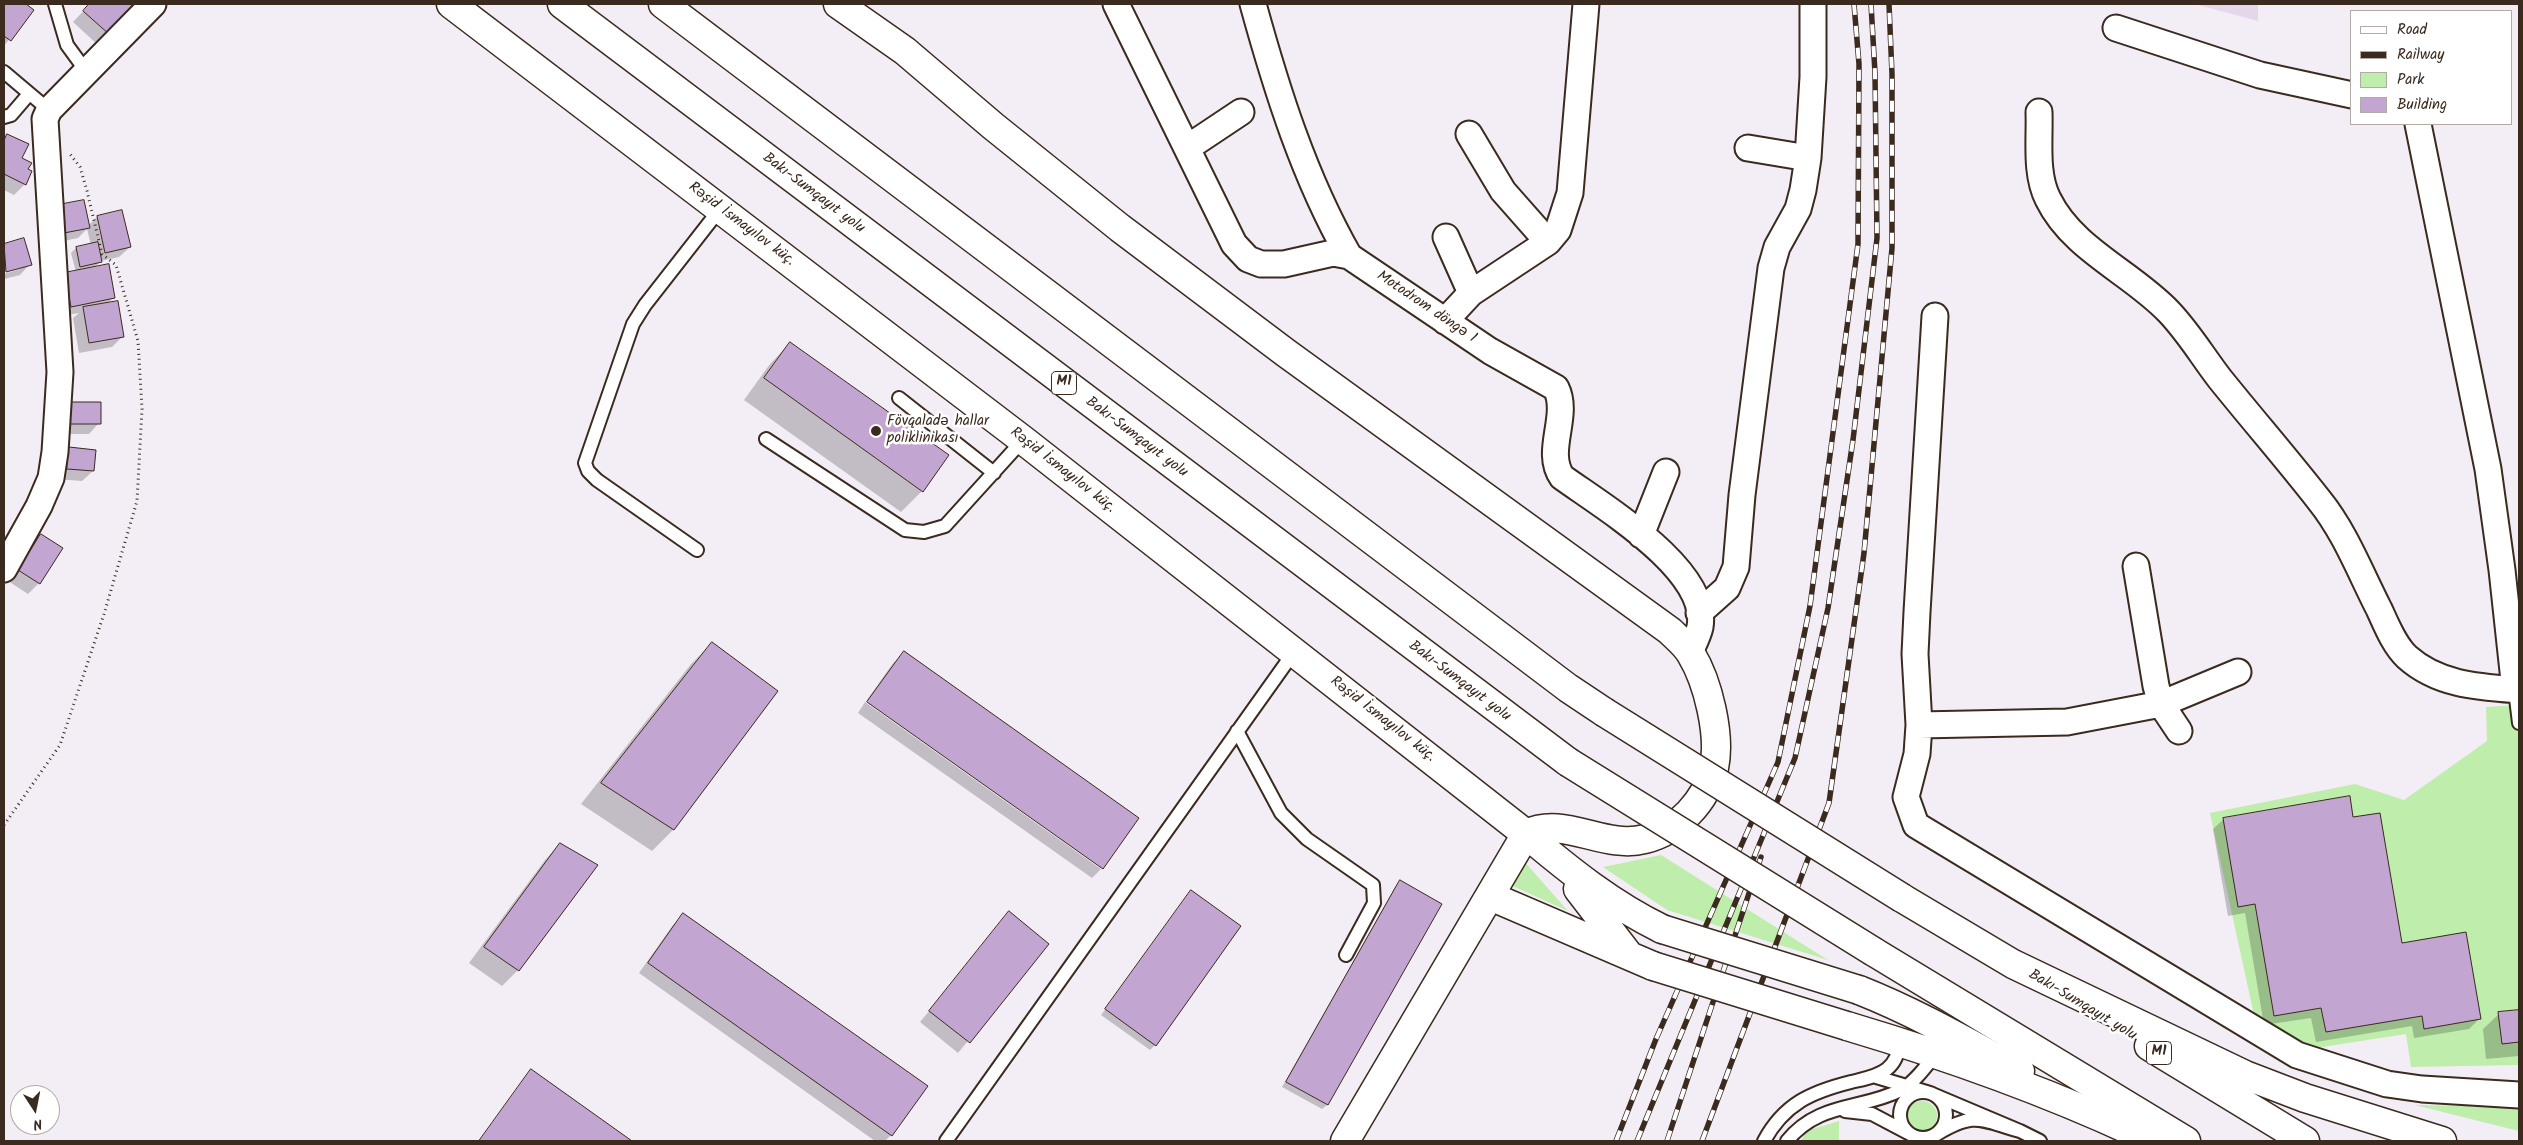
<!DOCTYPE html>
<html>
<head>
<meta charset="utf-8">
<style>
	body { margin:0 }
	#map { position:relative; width:2523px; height:1145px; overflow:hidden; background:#f3edf6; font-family:Kalam,sans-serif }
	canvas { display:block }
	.frame { position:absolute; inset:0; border:5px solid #3b2a1e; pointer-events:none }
	.legend { position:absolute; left:2350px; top:10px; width:162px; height:115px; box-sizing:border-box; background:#fff; border:1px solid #b1aaa5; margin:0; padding:6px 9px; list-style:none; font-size:15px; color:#3b2a1e }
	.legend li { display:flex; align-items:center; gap:10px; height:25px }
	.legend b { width:25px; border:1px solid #b1aaa5 }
	.north { position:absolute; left:10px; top:1085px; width:50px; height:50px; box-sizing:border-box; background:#fff; border:1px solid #b1aaa5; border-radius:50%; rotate:169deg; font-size:14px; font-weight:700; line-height:20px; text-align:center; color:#3b2a1e }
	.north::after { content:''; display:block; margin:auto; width:18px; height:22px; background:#3b2a1e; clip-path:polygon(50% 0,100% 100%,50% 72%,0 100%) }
</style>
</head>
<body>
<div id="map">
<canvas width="2523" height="1145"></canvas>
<div class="frame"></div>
<ul class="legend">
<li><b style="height:6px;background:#fff"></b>Road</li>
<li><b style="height:6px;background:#3b2a1e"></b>Railway</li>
<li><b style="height:14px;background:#bfedab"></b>Park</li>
<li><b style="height:14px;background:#c2a5d1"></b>Building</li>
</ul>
<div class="north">N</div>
</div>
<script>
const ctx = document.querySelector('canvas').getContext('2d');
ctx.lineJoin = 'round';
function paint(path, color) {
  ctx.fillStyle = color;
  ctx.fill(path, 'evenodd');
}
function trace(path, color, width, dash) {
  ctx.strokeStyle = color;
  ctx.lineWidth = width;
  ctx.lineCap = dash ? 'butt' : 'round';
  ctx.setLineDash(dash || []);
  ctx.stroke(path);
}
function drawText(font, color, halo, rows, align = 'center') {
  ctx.font = font + ' Kalam,sans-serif';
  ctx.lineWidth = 5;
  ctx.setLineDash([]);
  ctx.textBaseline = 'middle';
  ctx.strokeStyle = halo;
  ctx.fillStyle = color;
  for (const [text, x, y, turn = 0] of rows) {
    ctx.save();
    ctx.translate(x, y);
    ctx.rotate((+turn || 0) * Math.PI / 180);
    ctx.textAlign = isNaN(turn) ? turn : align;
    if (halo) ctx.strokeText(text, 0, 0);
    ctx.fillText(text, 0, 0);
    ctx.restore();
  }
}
const built = new Path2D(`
	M2195,4H2258V21Z`);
const green = new Path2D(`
	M2519,705V1065L2411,1067L2406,1034L2303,1050L2254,1015L2210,813L2355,784L2404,800L2487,741L2486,707Z
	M1661,855L1828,960L1667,910L1603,867Z
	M1522,859L1568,911L1506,883Z
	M1907 1116a15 15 0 1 1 30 0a15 15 0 1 1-30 0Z
	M2415,1105L2519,1107V1131Z
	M1839,1121V1141H1801L1806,1131Z`);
const shadow = new Path2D(`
	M4,4H24L32,10L4,46Z
	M90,4H128L133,8L98,45L73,22Z
	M8,135L27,170L31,172L25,184L14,195L4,190V139Z
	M49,217L88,226L97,217L130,247L119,257L101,261L94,268L114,297L107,304L123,336L112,347L79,353L73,318L79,313L61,316L54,284L76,272L71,253L76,248L91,245L87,229L78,238L54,243Z
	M23,240L30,264L20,275L4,279V274L20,269V267L4,271V245Z
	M790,343L922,491L901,512L744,400L770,364Z
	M58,414L99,423L89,434H58Z
	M70,449L93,471L82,481L57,479L59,459Z
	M41,536L61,549L39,583L28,594L8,581L31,546Z
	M712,643L776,691L673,830L652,851L581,804L691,664Z
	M904,653L1102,867L867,700L893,663Z
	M865,702L1101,869L1092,878L858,713Z
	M2224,819H2352L2401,945L2480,1018L2469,1029L2414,1038L2412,1026L2316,1042L2311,1018L2264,1025L2245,913L2228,916L2213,829Z
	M560,844L518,970L502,986L469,963L545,860Z
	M1400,882L1440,904L1327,1105L1322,1109L1282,1087L1395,887Z
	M1191,892L1155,1045L1150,1050L1101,1015Z
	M1009,913L1048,944L958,1053L920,1022Z
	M684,915L891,1135L885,1141H875L639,973L673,925Z
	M2519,1011V1056L2486,1059L2483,1029L2499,1014Z
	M532,1071L630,1141H479Z`);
const building = new Path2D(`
	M4,4H26L34,10L11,41L4,36Z
	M89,4H130L135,8L110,35L83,11Z
	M7,134L29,144L22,158L32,163L28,169L32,171L26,185L4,174V141Z
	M84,200L90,228L64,233L58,205Z
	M122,210L131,247L105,253L97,216Z
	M24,238L32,265L6,272L4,244Z
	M98,242L102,262L80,267L76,247Z
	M109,264L115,298L71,307L64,273Z
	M118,301L124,337L89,343L83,307Z
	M790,342L949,455L923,492L764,378Z
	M68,402H101V424H68Z
	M69,447L96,450L94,471L67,469Z
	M41,534L63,548L40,584L18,570Z
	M712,642L778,691L674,830L601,783Z
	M904,651L1139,818L1103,869L867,702Z
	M2350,796L2353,817L2380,813L2402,943L2466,932L2481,1019L2424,1029L2422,1016L2326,1032L2321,1008L2274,1016L2255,904L2238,907L2223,818Z
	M560,843L598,865L519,971L484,947Z
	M1400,880L1442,904L1328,1105L1286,1082Z
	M1191,890L1241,926L1156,1046L1105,1009Z
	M1009,911L1049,944L970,1043L929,1011Z
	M683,913L928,1086L892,1136L648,963Z
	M2519,1010V1042L2502,1044L2498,1012Z
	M531,1069L632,1141H479Z`);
const path = new Path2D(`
	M4,825L60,745L104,614L137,501L142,409L138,341L116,265L102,254L87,191L80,167L70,154`);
const lane = new Path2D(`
	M55,4L67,45L86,71
	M4,72L49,110
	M4,117L11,115L29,94
	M899,398L994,473
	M766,439L905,530L924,532L945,526L1023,440
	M697,550L597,480L588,471L585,463L633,324L645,305L720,209
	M2515,690L2519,723
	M1237,731L1281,813L1307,839L1373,885L1374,903L1346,955
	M1873,1076L1930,1093L2020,1131C1980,1120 1975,1111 1937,1134
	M1900 1115a23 23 0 1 1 46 0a23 23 0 1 1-46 0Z
	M1845,1111L1872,1114L1908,1133
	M2020,1131L2040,1141
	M946,1141L1294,652
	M1764,1141C1784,1104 1811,1092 1851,1082C1863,1079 1877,1077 1887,1069C1896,1062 1898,1052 1901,1042
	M1787,1141C1818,1102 1861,1110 1901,1090C1915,1082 1926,1066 1936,1054`);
const street = new Path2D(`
	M1116,4L1234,244L1248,259L1261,264H1284L1333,253L1349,256L1490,351L1556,388C1570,416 1544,451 1562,477C1602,506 1710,570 1700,627C1698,636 1693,645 1690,652
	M1253,4C1277,91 1304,177 1349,256
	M2116,28L2260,75L2352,95
	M2039,112C2040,139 2035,174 2048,199C2073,250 2131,272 2169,312C2189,333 2203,357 2220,379C2253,420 2287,459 2319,500C2345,532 2360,572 2379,609C2386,624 2394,645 2407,657C2438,685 2479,687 2519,690
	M2418,124L2488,469L2502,570L2515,690
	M1469,134L1503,191L1548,242
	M1187,148L1241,112
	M1748,148L1808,158
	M1446,237L1471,293
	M1445,321L1471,293L1548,242L1558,230L1570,193L1586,4
	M1641,535L1666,472
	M2136,566L2156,686L2161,704L2179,731
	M4,569L39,506L51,478L55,452L60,372L45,119L49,110L153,4
	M1699,613L1727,588L1736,567L1742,495L1771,268L1777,247L1798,209L1803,190L1808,158L1813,77V4
	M2238,672L2161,704L2067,722L1919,725L1917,754L1906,797L1916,825L2297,1055L2387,1084L2422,1089L2519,1095
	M1919,725L1915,654L1917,612L1935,316`);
const secondary = new Path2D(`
	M451,4L1023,440L1526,834C1570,871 1611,904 1662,929
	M838,4L905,51L993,126L1120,228L1286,353L1670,631C1677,638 1686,645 1691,654C1708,682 1721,735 1714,768C1706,801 1678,831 1645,839C1603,850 1565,815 1526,834L1345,1141
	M1578,889L1628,954
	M1490,896L1653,966
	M1859,990C1915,1012 1967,1042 2020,1071
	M1847,1026C1951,1057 2055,1094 2153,1141`);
const highway = new Path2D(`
	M562,4L1568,762
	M663,4L1568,688L1604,712
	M1902,898L2013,964L2245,1075L2305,1098L2442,1141
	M1874,952L2186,1141
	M2149,1046L2305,1141`);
const rail = new Path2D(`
	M1616,1141L1656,1039L1778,762L1810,606L1858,244L1859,64L1854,4
	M1637,1141L1795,758L1828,608L1853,440L1877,238L1875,73L1871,4
	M1667,1141L1761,857
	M1702,1141L1829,803L1864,553L1892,248V74L1889,4`);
const secondaryBridge = new Path2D(`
	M1662,929L1859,990
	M1653,966L1847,1026`);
const highwayBridge = new Path2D(`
	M1604,712L1902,898
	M1568,762L1874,952`);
const markers = [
	[876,431,6,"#3b2a1e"]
];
const shields = [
	[1064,383,25],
	[2159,1053,25]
];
const shieldNames = [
	["M1",1064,383],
	["M1",2159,1053]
];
const streetNames = [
	["Bakı-Sumqayıt yolu",813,194,37],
	["Rəşid İsmayılov küç.",741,225,37],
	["Motodrom döngə 1",1426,308,34],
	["Bakı-Sumqayıt yolu",1136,438,37],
	["Rəşid İsmayılov küç.",1062,471,38],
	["Bakı-Sumqayıt yolu",1459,682,37],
	["Rəşid İsmayılov küç.",1382,720,38],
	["Bakı-Sumqayıt yolu",2082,1006,31]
];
const poiNames = [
	["Fövqaladə hallar",887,422],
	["poliklinikası",887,439]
];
paint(built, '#e4d7eb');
paint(green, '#bfedab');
paint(shadow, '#0003');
paint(building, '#c2a5d1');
trace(building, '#3b2a1e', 1);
trace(lane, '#3b2a1e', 16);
trace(street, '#3b2a1e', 29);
trace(secondary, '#3b2a1e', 31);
trace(highway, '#3b2a1e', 31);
trace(path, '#3b2a1e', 3, [1, 4]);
trace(lane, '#fff', 12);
trace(street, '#fff', 25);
trace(secondary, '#fff', 28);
trace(highway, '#fff', 28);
trace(rail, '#3b2a1e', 5.5);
trace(rail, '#fff', 4, [11]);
trace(secondaryBridge, '#3b2a1e', 31, []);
trace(highwayBridge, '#3b2a1e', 31, []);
trace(secondaryBridge, '#fff', 28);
trace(highwayBridge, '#fff', 28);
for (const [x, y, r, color] of markers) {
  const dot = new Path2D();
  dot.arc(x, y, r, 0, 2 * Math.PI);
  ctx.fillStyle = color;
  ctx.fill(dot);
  trace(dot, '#fff', 2);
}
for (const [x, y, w] of shields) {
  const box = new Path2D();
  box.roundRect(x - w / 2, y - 11.5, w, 23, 4);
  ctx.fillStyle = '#fff';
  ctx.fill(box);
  trace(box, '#3b2a1e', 1);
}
drawText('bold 14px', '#3b2a1e', null, shieldNames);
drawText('15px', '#3b2a1e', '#fff', streetNames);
drawText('15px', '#3b2a1e', '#fff', poiNames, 'left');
</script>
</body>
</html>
